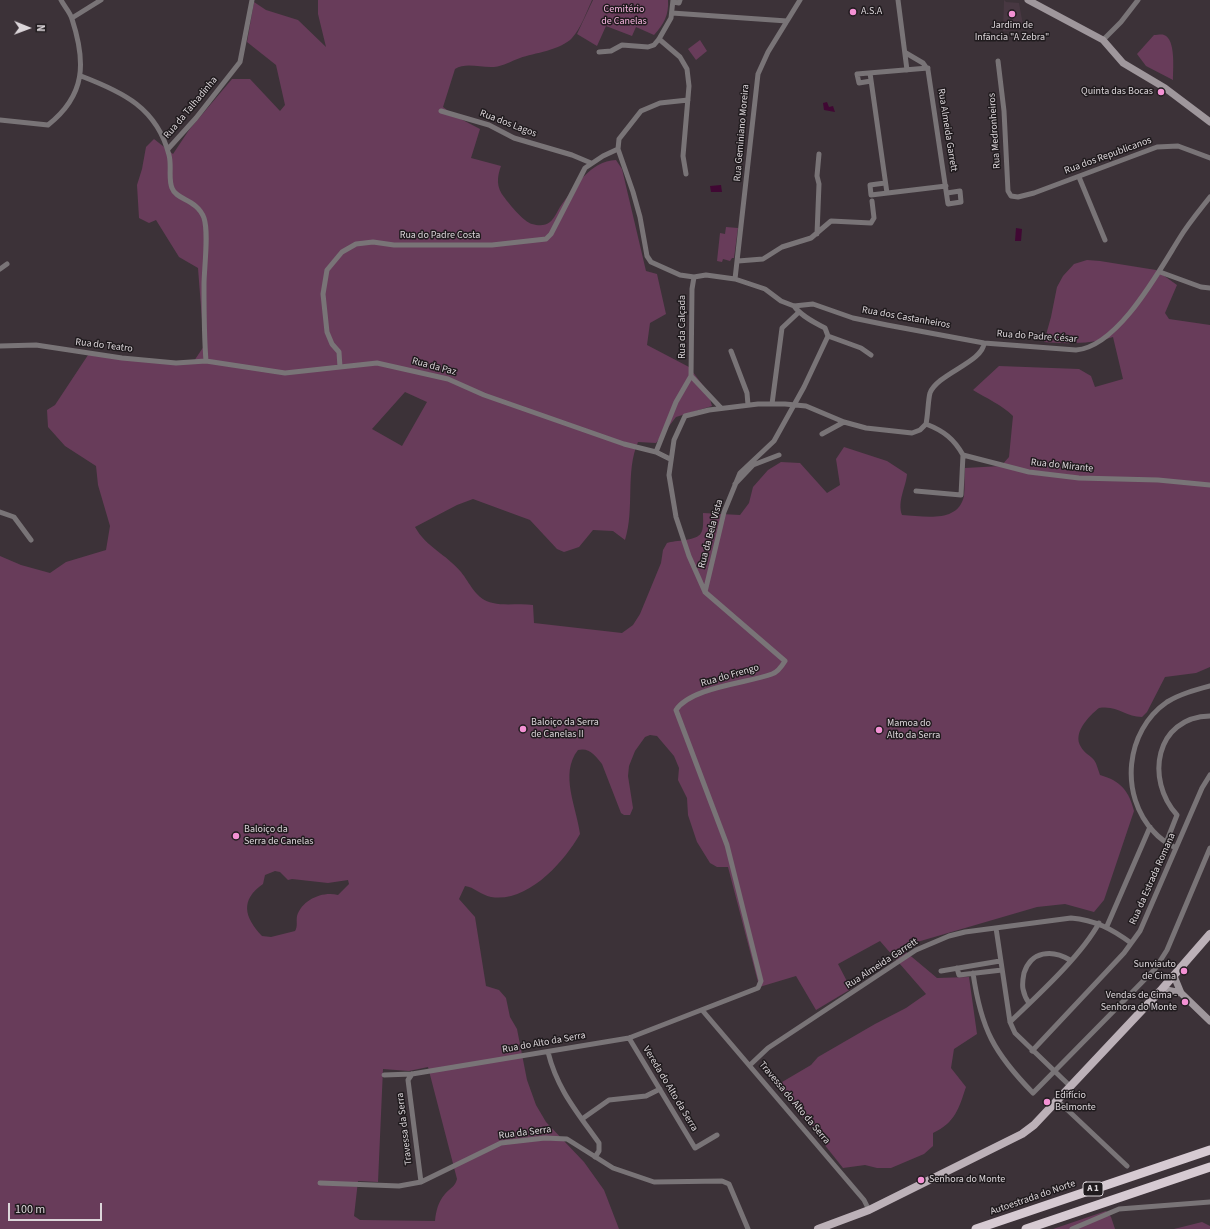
<!DOCTYPE html>
<html>
<head>
<meta charset="utf-8">
<style>
	body { margin:0 }
	#map { position:relative; width:1210px; height:1229px; overflow:hidden; background:#3c3238; font-family:"Source Sans 3",sans-serif }
	canvas { display:block }
	.north { position:absolute; left:8px; top:8px; width:40px; height:40px; -webkit-text-stroke:3px #201b1e; paint-order:stroke; rotate:91deg; font-size:11px; font-weight:700; line-height:16px; text-align:center; color:#dcd6da }
	.north::after { content:''; display:block; margin:auto; width:14px; height:18px; background:#dcd6da; clip-path:polygon(50% 0,100% 100%,50% 72%,0 100%) }
	.scale { position:absolute; left:8px; top:1203px; width:94px; height:18px; box-sizing:border-box; border:2px solid #dcd6da; border-top:0; padding-left:5px; font-size:12px; line-height:14px; white-space:nowrap; color:#dcd6da; -webkit-text-stroke:3px #201b1e; paint-order:stroke }
</style>
</head>
<body>
<div id="map">
<canvas width="1210" height="1229"></canvas>
<div class="north">N</div>
<div class="scale">100 m</div>
</div>
<script>
const ctx = document.querySelector('canvas').getContext('2d');
ctx.lineJoin = 'round';
function paint(path, color) {
  ctx.fillStyle = color;
  ctx.fill(path, 'evenodd');
}
function trace(path, color, width, dash) {
  ctx.strokeStyle = color;
  ctx.lineWidth = width;
  ctx.lineCap = dash ? 'butt' : 'round';
  ctx.setLineDash(dash || []);
  ctx.stroke(path);
}
function drawText(font, color, halo, rows, align = 'center') {
  ctx.font = font + ' "Source Sans 3",sans-serif';
  ctx.lineWidth = 3;
  ctx.setLineDash([]);
  ctx.textBaseline = 'middle';
  ctx.strokeStyle = halo;
  ctx.fillStyle = color;
  for (const [text, x, y, turn = 0] of rows) {
    ctx.save();
    ctx.translate(x, y);
    ctx.rotate((+turn || 0) * Math.PI / 180);
    ctx.textAlign = isNaN(turn) ? turn : align;
    if (halo) ctx.strokeText(text, 0, 0);
    ctx.fillText(text, 0, 0);
    ctx.restore();
  }
}
const built = new Path2D(`
	M1004,0L1006,2L1019,3L1023,25L1019,26V30L1003,31Z`);
const green = new Path2D(`
	M318,0H592C586,13 581,28 572,38C561,50 534,53 520,58C511,61 504,66 494,67C481,68 466,62 455,69L443,107L455,116L480,129L471,158L501,166C497,177 496,187 504,197C510,205 524,222 532,224C539,226 545,226 550,222C554,219 557,212 560,207C574,188 590,161 616,160L622,169L646,271L657,274L666,314L650,323L647,345L689,367L708,392L712,406L676,417L656,443L638,442C625,472 635,509 625,540L613,531L593,530L579,547L564,552L557,549L530,520L473,499L457,505L415,527C426,547 446,554 461,572C470,583 476,600 493,603C505,606 520,603 533,605L534,623L622,633L633,625L640,614L661,563L663,550L667,543C675,540 697,541 701,533C704,529 703,519 703,513L740,515L749,503L753,487L768,470L781,462L800,463L827,493L840,485L836,459L844,447L887,461L907,474C906,487 897,501 902,515C923,516 958,524 964,496C965,487 964,477 965,468L1001,466L1009,457L1013,416C1002,405 986,398 973,390L999,366L1079,369L1091,376L1095,387L1123,379L1113,337C1093,344 1065,344 1044,342L1051,317L1057,287L1063,276L1074,264L1087,260L1100,261L1156,270L1177,285L1165,313L1169,319L1210,325V667L1196,673L1165,677L1147,712L1142,717C1125,717 1118,705 1099,708C1089,716 1072,733 1081,747C1084,753 1090,755 1094,760C1097,764 1098,770 1100,775C1121,781 1129,791 1134,811L1104,900L1094,912L1065,904L1037,907L900,947L937,978L969,977L977,1034L954,1049L951,1068L966,1087C959,1108 955,1123 933,1133V1146L924,1154L891,1168H877L865,1165L843,1168L777,1085L811,1065L818,1057L875,1024L906,1008L926,994L880,941L838,964L851,989L816,1010L796,976L756,988L758,982L728,867H717L710,863L697,842L688,815L687,798L678,780L679,768L674,756L657,736L650,735L645,737L635,751L629,766L628,776L633,808L630,815H624L621,813L602,764C596,756 589,747 578,750C559,774 577,808 580,834C564,862 528,903 491,897C481,895 474,887 465,886L459,899L475,917L486,986L499,990L506,998L510,1017L517,1029L527,1080L536,1105L546,1122L584,1162L604,1190L619,1229H0V556L21,565L50,573L66,562L106,550L110,526L98,485L96,466L65,446L48,427L47,410L55,405L90,352L138,361H194L204,346L198,268L179,257L156,220L149,223L139,218L137,185L142,169L146,147L154,139L173,154L189,130L232,79H250L280,111L285,105L276,65L247,42L254,2L266,10L298,20L326,47L318,14ZM405,392L427,402L402,446L372,429ZM275,871L280,872L288,880L292,879L328,883L348,880L349,884L338,895C322,891 302,900 297,916C296,921 298,926 295,931L271,937L262,936C244,917 240,900 263,884L265,875ZM428,1067L457,1179C455,1187 450,1188 445,1194C438,1202 436,1211 435,1221L360,1220L354,1216L358,1181L378,1182L383,1069L409,1071Z
	M593,0H668C669,15 664,24 654,35L636,27L632,36L606,26L597,46L577,34Z
	M1154,35C1157,35 1162,34 1164,35C1176,39 1173,70 1173,80L1146,66L1137,54Z
	M700,40L707,51L696,60L688,49Z
	M726,227L738,228L734,258H732L730,261L723,259L722,262L717,261L720,233L725,234Z
	M1106,1211L1111,1217L1115,1229H1053Z
	M1202,1222L1210,1226V1229H1174Z`);
const water = new Path2D(`
	M827,102L829,107L833,106L835,112L824,110L823,103Z
	M721,185L722,192H711L710,186Z
	M1016,228L1022,229L1021,241H1015Z`);
const street = new Path2D(`
	M898,0L907,70
	M673,2L679,3L680,0
	M672,13L787,21
	M72,18L101,0
	M659,39L680,57L687,69L689,86L683,156L686,174
	M1103,40L1121,22L1138,0
	M599,52L611,51L622,45L648,47L654,45L659,39L671,18L673,0
	M906,53L923,63L928,70L948,204L961,202L960,191L947,193
	M998,61L1004,111L1008,191L1011,196L1018,197L1034,193L1157,147L1178,146L1210,158
	M870,73L887,193
	M81,76C123,92 157,108 169,155C172,166 168,178 172,188C176,200 197,199 204,218C209,233 204,268 204,285C204,311 204,336 206,361
	M871,81L859,83L857,74L928,68
	M688,100L660,103L641,111L619,139L618,149L633,192L640,217L647,256L651,262L680,275L694,277L706,275L735,279L765,289L781,301L794,306L813,304L853,318L887,325L984,343L1076,350C1118,347 1159,271 1179,239C1188,224 1199,211 1210,197
	M441,111L489,125L514,138L572,155L591,163
	M0,120L48,125C86,95 86,62 72,19C70,12 64,6 61,0
	M168,149L196,118L240,62L252,0
	M1079,177L1105,240
	M885,183L870,185L871,195L946,186
	M817,234L819,184L817,176L819,154
	M738,261L763,259L782,247L811,238L831,221L871,223L874,218L872,201
	M0,269L7,264
	M1160,272L1201,287L1210,288
	M694,277L692,289L691,376L721,408
	M735,279L758,74L768,52L800,0
	M828,336L861,348L871,355
	M0,346L36,345L122,358L176,363L206,361L285,373L377,363L448,379L484,395L624,444L656,452L670,459
	M731,351L747,393L748,405
	M340,367L339,352L332,344L327,332L323,294L327,270L342,252L356,244L373,242L394,245H492L546,239L551,234L585,168L603,156L618,149
	M772,404L782,328L799,312
	M926,424C944,431 954,439 963,455L1029,472L1079,478L1158,480L1210,485
	M822,434L844,422
	M656,452L676,402L691,376
	M735,484L753,465L779,455
	M916,491L961,495L963,455
	M0,512L14,517L31,540
	M705,592L724,512L740,473L774,441L804,387L828,336L825,328C815,323 801,316 794,306
	M1166,843L1177,815C1145,780 1155,717 1210,716
	M1176,848C1168,844 1160,839 1154,832C1119,795 1125,731 1167,702C1180,694 1195,690 1210,686
	M1107,926L1150,827
	M996,928L1010,1022L1015,1033L1070,1086
	M957,968L959,975L1002,970
	M941,971L1000,961
	M973,973C981,1029 994,1053 1033,1093L1155,969L1167,950L1210,848
	M1029,1003C1026,999 1024,994 1023,989C1022,984 1023,978 1024,973C1031,951 1052,949 1070,960
	M702,1010L864,1200L869,1210
	M1010,1022C1038,995 1081,956 1099,923
	M629,1038L695,1148L717,1135
	M1032,1051L1124,953L1140,931L1202,788L1210,775
	M548,1052C557,1089 577,1112 599,1143V1151L595,1157
	M750,1065L768,1048L916,950L949,936L965,932L1071,918C1095,920 1112,929 1131,943
	M412,1074L408,1080L421,1182
	M384,1075L412,1074L629,1038L758,988L761,981L727,845L676,710C691,687 748,683 772,674C778,672 782,666 785,661L705,592L689,556L676,517L669,475L674,440L685,416L709,410L758,404H785L806,406L844,422L866,428L912,433L920,430L926,424C928,415 928,400 930,393C937,374 983,362 984,343
	M1057,1100L1127,1166
	M582,1119L609,1100L646,1096L660,1089
	M320,1183L399,1186L421,1182L501,1143L545,1138L567,1139L613,1168L654,1182L722,1181L729,1184L748,1229
	M1072,1229L1119,1209L1210,1202`);
const secondary = new Path2D(`
	M1028,0L1103,40L1123,63L1165,88L1210,122
	M1174,976L1181,993L1210,1021
	M1162,989L1181,993`);
const primary = new Path2D(`
	M818,1229L869,1210L1022,1134L1034,1125L1162,989L1210,934`);
const highway = new Path2D(`
	M976,1229L1210,1150
	M1026,1229L1210,1167`);
const markers = [
	[853,12,4,"#f491d4"],
	[1012,14,4,"#f491d4"],
	[1161,92,4,"#f491d4"],
	[523,729,4,"#f491d4"],
	[879,730,4,"#f491d4"],
	[236,836,4,"#f491d4"],
	[1184,971,4,"#f491d4"],
	[1185,1002,4,"#f491d4"],
	[1047,1102,4,"#f491d4"],
	[921,1180,4,"#f491d4"]
];
const shields = [
	[1093,1189,20]
];
const shieldNames = [
	["A 1",1093,1189]
];
const parkNames = [
	["Cemitério",624,10],
	["de Canelas",624,22]
];
const poiNames = [
	["A.S.A",861,12],
	["Jardim de",1012,26,"center"],
	["Infãncia \"A Zebra\"",1012,38,"center"],
	["Quinta das Bocas",1153,92,"right"],
	["Baloiço da Serra",531,723],
	["de Canelas II",531,735],
	["Mamoa do",887,724],
	["Alto da Serra",887,736],
	["Baloiço da",244,830],
	["Serra de Canelas",244,842],
	["Sunviauto",1176,965,"right"],
	["de Cima",1176,977,"right"],
	["Vendas de Cima -",1177,996,"right"],
	["Senhora do Monte",1177,1008,"right"],
	["Edifício",1055,1096],
	["Belmonte",1055,1108],
	["Senhora do Monte",929,1180]
];
const streetNames = [
	["Rua da Talhadinha",191,108,-50],
	["Rua dos Lagos",508,124,21],
	["Rua Almeida Garrett",947,130,81],
	["Rua Medronheiros",995,131,-94],
	["Rua Geminiano Moreira",742,133,-85],
	["Rua dos Republicanos",1108,156,-20],
	["Rua do Padre Costa",440,236],
	["Rua dos Castanheiros",906,318,10],
	["Rua da Calçada",683,327,-90],
	["Rua do Padre César",1037,337,4],
	["Rua do Teatro",104,346,7],
	["Rua da Paz",434,367,15],
	["Rua do Mirante",1062,466,6],
	["Rua da Bela Vista",711,534,-75],
	["Rua do Frengo",730,676,-16],
	["Rua da Estrada Romana",1153,879,-66],
	["Rua Almeida Garrett",882,964,-33],
	["Rua do Alto da Serra",544,1043,-10],
	["Vereda do Alto da Serra",670,1089,59],
	["Travessa do Alto da Serra",794,1103,50],
	["Travessa da Serra",405,1129,-97],
	["Rua da Serra",525,1133,-7],
	["Autoestrada do Norte",1033,1198,-19]
];
paint(built, '#483842');
paint(green, '#683c5a');
paint(water, '#400833');
trace(street, '#797477', 5);
trace(secondary, '#9f979c', 7);
trace(primary, '#bcb1b8', 8);
trace(highway, '#d6cad2', 9);
for (const [x, y, r, color] of markers) {
  const dot = new Path2D();
  dot.arc(x, y, r, 0, 2 * Math.PI);
  ctx.fillStyle = color;
  ctx.fill(dot);
  trace(dot, '#201b1e', 1.5);
}
for (const [x, y, w] of shields) {
  const box = new Path2D();
  box.roundRect(x - w / 2, y - 7, w, 14, 3);
  ctx.fillStyle = '#201b1e';
  ctx.fill(box);
  trace(box, '#dcd6da', 1);
}
drawText('bold 9px', '#dcd6da', null, shieldNames);
drawText('10px', '#f6b5df', '#201b1e', parkNames);
drawText('10px', '#dcd6da', '#201b1e', poiNames, 'left');
drawText('10px', '#dcd6da', '#201b1e', streetNames);
</script>
</body>
</html>
